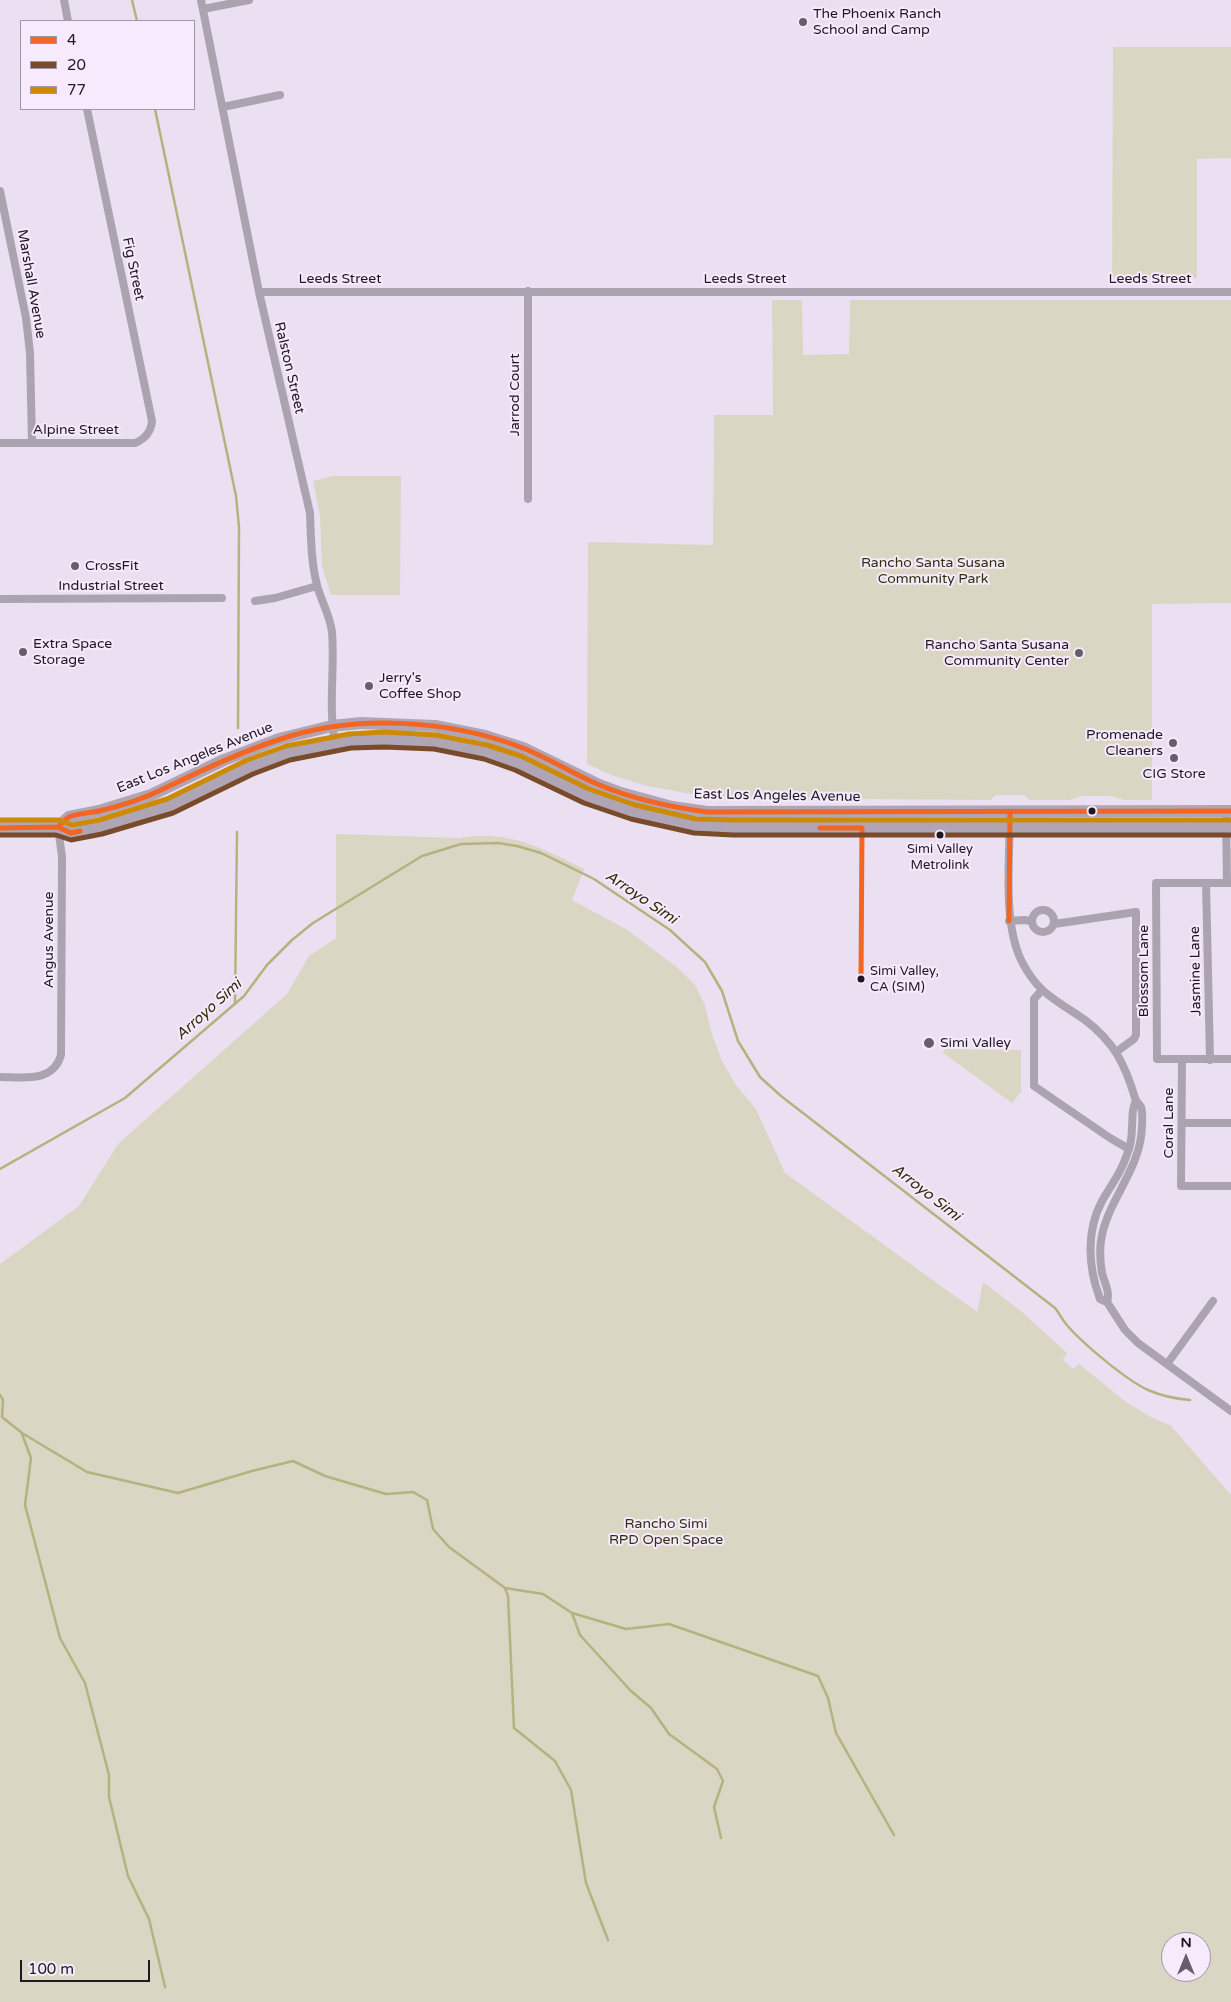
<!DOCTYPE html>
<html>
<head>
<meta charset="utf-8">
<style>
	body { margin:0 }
	#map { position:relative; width:1231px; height:2002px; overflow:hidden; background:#ebe0f1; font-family:"Varela Round",sans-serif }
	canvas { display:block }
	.legend { position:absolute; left:20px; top:20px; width:175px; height:90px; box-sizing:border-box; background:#f6eafc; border:1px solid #a096a5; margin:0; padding:6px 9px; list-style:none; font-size:15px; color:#1f1823 }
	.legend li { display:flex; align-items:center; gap:10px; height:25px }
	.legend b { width:25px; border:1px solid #a096a5 }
	.north { position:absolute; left:1161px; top:1932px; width:50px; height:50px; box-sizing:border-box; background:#f6eafc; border:1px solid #a096a5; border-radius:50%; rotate:0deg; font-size:14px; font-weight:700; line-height:20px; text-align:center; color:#1f1823 }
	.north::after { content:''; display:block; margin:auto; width:18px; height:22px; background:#665e6b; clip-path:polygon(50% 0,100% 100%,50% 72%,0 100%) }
	.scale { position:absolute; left:20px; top:1960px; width:130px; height:22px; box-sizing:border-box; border:2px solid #1f1823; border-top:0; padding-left:6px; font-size:15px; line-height:18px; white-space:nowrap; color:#1f1823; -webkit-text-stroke:4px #f6eafc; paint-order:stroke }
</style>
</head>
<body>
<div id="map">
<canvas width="1231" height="2002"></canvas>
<ul class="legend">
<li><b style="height:6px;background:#f26522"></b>4</li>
<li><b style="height:6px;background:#7a4b2a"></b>20</li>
<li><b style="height:6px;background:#cc8a07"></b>77</li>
</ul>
<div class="north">N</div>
<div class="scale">100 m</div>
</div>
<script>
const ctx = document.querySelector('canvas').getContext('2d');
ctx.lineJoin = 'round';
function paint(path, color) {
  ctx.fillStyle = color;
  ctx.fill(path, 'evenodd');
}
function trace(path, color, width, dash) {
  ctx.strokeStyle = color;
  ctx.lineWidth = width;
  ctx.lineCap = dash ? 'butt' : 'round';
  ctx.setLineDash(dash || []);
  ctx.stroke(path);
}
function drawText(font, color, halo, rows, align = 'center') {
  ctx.font = font + ' "Varela Round",sans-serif';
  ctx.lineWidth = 4;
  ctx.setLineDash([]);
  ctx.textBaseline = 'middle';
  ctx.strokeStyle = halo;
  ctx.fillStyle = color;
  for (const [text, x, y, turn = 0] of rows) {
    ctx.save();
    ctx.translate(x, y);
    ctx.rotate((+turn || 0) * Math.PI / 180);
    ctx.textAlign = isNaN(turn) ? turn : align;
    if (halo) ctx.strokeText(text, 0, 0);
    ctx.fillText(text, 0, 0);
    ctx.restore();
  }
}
const green = new Path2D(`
	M1113,47H1231V158L1197,159V278L1112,277Z
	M772,300H802L803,355L849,354L850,300H1231V603L1152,604V800H1124L1111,796H1082L1069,800H1029L1024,795H996L990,800L713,798L647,786L611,775L587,764L588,542L713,545L714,415H773Z
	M333,476H401L400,595H331L322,567L320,516L313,481Z
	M336,834L459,838C508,829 542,848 584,869L572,900L626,929L679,969L695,985L705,1005L712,1035L722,1061L736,1085L756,1109L785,1173L977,1312L983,1283L986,1284L1022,1312L1067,1353L1063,1360L1073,1369L1079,1364L1126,1402L1151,1417L1171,1426L1231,1495V2002H0V1264L79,1206L118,1144L287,994L309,956L336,938ZM1171,1942H1201V1972H1171Z
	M945,1049L1021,1050V1092L1012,1103L943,1053Z`);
const stream = new Path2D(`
	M132,0L137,21
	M155,109L236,496L239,527L238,728
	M235,1003L237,832
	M0,1169L125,1098L244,996L267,965L292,940L313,923L422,856L461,844L498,843L517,846L541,853L594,879L670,930L705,962L722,991L738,1041L760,1077L781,1096L1055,1308C1059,1313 1062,1319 1066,1324C1082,1343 1126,1380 1148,1390C1162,1396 1175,1399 1190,1400
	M0,1395L3,1400L2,1417L22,1433L87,1472L178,1493L252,1471L293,1461L325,1476L386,1494L413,1492L427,1500L433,1529L449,1547L505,1588L543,1594L572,1613L580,1635L630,1690L651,1708L669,1734L717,1769L723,1781L714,1807L721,1838
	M22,1434L31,1458L25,1505L60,1638L85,1683L109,1775V1797L128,1876L149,1919L165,1987
	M505,1588L508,1596L514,1728L555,1761L571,1790L586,1883L608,1940
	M572,1613L626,1629L669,1624L818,1676L828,1698L836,1733L894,1835`);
const street = new Path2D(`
	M64,0L68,21
	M201,0L259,292L310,513C311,537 311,562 317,585C321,601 330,615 332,632C335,669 328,706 335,743
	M203,9L249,0
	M223,107L280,95
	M0,191L26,318L30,353L32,443
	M528,291V499
	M259,292H1231
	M0,443H135C145,439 151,432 152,421L87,109
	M0,599L222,598
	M255,601L275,598L317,586
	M1226,811L1227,883
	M1010,812C1010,856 1002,923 1022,962C1039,995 1057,1000 1085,1020C1114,1042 1125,1064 1135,1098C1136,1102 1139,1104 1141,1107C1143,1113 1142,1121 1142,1126C1141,1168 1110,1197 1102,1235C1099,1248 1100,1261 1102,1273C1105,1284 1110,1292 1107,1302
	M1206,883L1210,1060
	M1231,883H1156L1157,1059H1231
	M1032 921a11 11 0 1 1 22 0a11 11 0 1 1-22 0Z
	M1009,921L1024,920L1032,921
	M1054,924L1136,912V1035L1134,1039L1116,1052
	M1042,990L1034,999V1086L1110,1138L1129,1149
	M1182,1059L1181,1186H1231
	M0,1077C24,1077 53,1083 61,1055L62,857L58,827
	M1136,1101C1131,1110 1133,1117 1132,1127C1132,1137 1130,1148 1126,1157C1121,1173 1110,1187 1102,1201C1086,1231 1088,1267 1100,1299L1107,1302L1125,1330L1138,1343L1231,1411
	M1182,1123H1231
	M1167,1364L1213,1301`);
const primary = new Path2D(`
	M58,827L69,817L99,811L151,795L224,760L279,739L332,726L361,723L435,726L485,736L523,748L597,784L621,793L672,807L707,812L1231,811
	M0,828L58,827L71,833L101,827L170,806L250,767L288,753L350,741L384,739L435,742L486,752L518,763L586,796L633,812L695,826L733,828L1231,827`);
const bus1 = new Path2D(`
	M58,827C61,824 65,819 69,817C78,813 90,813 99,811C121,806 143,799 163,789C201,771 238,753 278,740C353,714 448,719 523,748C548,758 572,773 597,784C632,799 670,807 707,812L1231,811
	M0,828L58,827L71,833L80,831
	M820,828H862L861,979
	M1009,921L1010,812`);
const bus2 = new Path2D(`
	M0,835H56L71,840L102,834L173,813L253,774L290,760L351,748L384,747L434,749L484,759L515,770L584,803L631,819L694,833L733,835H1231`);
const bus3 = new Path2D(`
	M0,820H59L72,825L99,820L167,799L247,760L286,746L349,734L384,732L436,735L487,745L521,756L589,789L635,805L696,819L733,820H1231`);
const markers = [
	[803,22,5,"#665e6b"],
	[75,566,5,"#665e6b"],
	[23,652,5,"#665e6b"],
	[1079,653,5,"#665e6b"],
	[369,686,5,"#665e6b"],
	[1173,743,5,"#665e6b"],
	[1174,758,5,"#665e6b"],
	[1092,811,4.5,"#1f1823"],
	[940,835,4.5,"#1f1823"],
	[861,979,4.5,"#1f1823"],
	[929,1043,6,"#665e6b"]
];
const busNames = [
	["Simi Valley",940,850],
	["Metrolink",940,866],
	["Simi Valley,",870,972,"left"],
	["CA (SIM)",870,988,"left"]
];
const poiNames = [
	["The Phoenix Ranch",813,14],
	["School and Camp",813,30],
	["CrossFit",85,566],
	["Extra Space",33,644],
	["Storage",33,660],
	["Rancho Santa Susana",1069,645,"right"],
	["Community Center",1069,661,"right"],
	["Jerry's",379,678],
	["Coffee Shop",379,694],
	["Promenade",1163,735,"right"],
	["Cleaners",1163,751,"right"],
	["CIG Store",1174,774,"center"],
	["Simi Valley",940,1043]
];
const streetNames = [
	["Fig Street",133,269,78],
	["Leeds Street",340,279],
	["Leeds Street",745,279],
	["Leeds Street",1150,279],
	["Marshall Avenue",31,284,80],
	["Ralston Street",289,368,77],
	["Jarrod Court",515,395,-90],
	["Alpine Street",76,430],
	["Industrial Street",111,586],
	["East Los Angeles Avenue",195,758,-22],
	["East Los Angeles Avenue",777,796,1],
	["Angus Avenue",49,940,-90],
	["Blossom Lane",1144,971,-90],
	["Jasmine Lane",1196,971,-91],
	["Coral Lane",1169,1123,-90]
];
const parkNames = [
	["Rancho Santa Susana",933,563],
	["Community Park",933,579],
	["Rancho Simi",666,1524],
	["RPD Open Space",666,1540]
];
const waterNames = [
	["Arroyo Simi",641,898,34],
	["Arroyo Simi",209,1010,-42],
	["Arroyo Simi",926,1193,38]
];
paint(green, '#dad6c4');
trace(stream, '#b6b280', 2.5);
trace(street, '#aba4b0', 8);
trace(primary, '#afa5b5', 12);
trace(bus1, '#f26522', 5);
trace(bus2, '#7a4b2a', 5);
trace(bus3, '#cc8a07', 5);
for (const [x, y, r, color] of markers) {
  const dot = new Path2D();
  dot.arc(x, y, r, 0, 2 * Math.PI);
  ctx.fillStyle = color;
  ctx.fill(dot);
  trace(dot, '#f6eafc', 2);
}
drawText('13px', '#1f1823', '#f6eafc', busNames);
drawText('14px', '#1f1823', '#f6eafc', poiNames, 'left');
drawText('14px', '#1f1823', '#f6eafc', streetNames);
drawText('14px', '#31300d', '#f6eafc', parkNames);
drawText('italic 15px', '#2c2c08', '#f6eafc', waterNames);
</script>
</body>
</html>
